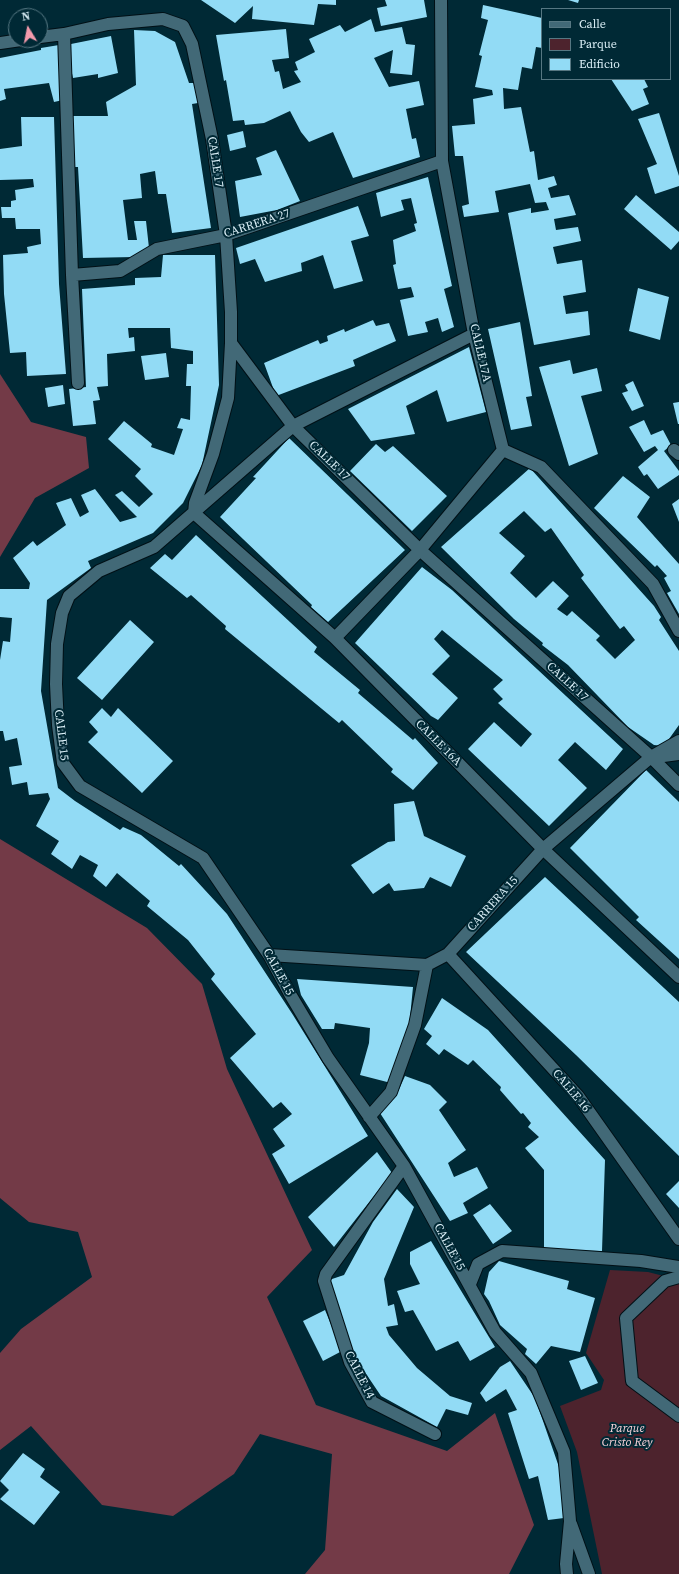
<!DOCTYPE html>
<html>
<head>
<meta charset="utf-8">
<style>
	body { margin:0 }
	#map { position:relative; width:679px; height:1574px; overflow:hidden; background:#002935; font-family:"Source Serif 4",serif }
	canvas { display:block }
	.legend { position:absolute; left:541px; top:8px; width:130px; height:72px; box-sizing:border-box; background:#002935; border:1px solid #567782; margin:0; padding:5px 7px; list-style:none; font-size:12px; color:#d8edf5 }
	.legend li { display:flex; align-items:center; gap:8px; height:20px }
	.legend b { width:20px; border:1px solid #567782 }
	.north { position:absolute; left:8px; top:8px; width:40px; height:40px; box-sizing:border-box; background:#002935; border:1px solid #567782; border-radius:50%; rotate:350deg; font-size:11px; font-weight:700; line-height:16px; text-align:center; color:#d8edf5 }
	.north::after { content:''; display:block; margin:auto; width:14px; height:18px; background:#f39aac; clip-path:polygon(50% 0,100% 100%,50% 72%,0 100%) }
</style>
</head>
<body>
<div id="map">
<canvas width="679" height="1574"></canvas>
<ul class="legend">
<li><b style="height:5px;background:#426977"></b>Calle</li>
<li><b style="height:11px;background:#4d232d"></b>Parque</li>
<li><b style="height:11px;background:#92dbf5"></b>Edificio</li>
</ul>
<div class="north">N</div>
</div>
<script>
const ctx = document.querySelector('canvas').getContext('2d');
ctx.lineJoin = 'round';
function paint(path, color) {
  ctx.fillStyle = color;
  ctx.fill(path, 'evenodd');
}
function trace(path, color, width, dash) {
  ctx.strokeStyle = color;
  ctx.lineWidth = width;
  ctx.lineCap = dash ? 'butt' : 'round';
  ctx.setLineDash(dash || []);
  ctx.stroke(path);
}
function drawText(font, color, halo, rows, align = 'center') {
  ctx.font = font + ' "Source Serif 4",serif';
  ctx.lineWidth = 4;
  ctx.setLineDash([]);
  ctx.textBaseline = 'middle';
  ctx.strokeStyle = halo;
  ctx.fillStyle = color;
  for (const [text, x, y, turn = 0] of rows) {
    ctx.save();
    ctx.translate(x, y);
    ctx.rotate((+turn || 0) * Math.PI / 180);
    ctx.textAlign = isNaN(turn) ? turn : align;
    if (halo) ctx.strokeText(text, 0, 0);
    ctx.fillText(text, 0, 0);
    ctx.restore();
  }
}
const green = new Path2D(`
	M610,1270L648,1272L679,1280V1574H602L577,1452L560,1406L601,1390L604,1380L586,1353Z`);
const forest = new Path2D(`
	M0,374L31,422L86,437L89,468L35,498L0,557Z
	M0,839L147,928L202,984L227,1069L312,1250L267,1297L316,1405L447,1451L495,1413L534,1525L509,1574H305L325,1550L332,1454L260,1434L234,1474L173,1516L102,1505L31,1426L0,1450V1353L21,1329L92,1277L78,1232L29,1222L0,1198Z`);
const building = new Path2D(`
	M201,0H336V5L318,4L314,25L252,19L253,6L235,23Z
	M385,0H424L427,17L381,26L377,8L387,6Z
	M568,0H579L578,3Z
	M483,5L542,18V48L536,47L532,69L522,67L518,90L503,88L504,109L521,107L530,152L534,151L538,180L554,176L557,185L548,188L551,198L569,195L576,215L554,219L556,230L578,227L581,241L553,247L557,264L582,260L586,292L563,296L566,314L588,311L590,335L534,345L508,213L531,208V213L549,210L546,202L535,203L530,184L495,191L499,212L464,217L462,206L469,204L463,156H455L452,126L475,124L473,99L493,95L492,90L475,87L482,56L479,55L488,20L481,18Z
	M371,19L375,32L402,27L406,44L415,45L412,75L390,73L393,50L374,58L389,87L419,81L424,105L406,109L412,139L416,138L420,157L353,178L333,132L309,142L301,132L290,111L264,123L245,125L244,120L233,121L226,80L224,81L216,35L286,29L289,58L272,60L275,72L279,71L283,89L301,82L294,71L298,70L295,62L315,52L309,39L340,25L345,32Z
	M134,30L155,31L175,42L189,83H194L198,103L192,104L211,228L172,233L166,194H158L155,171L140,174L142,198L123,200L128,240H137L134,221H146L149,248L134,257L83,258L78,167H72L71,116H108L106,102L136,85Z
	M111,36L118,73L98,78V74L73,78L66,45Z
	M59,45L63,100L54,102L49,83L4,89L6,99L0,101V58L41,50V48Z
	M611,79H644L648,87L643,89L649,104L632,111Z
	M659,113L679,176V186L655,194L647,168L657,164L638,119Z
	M21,117H54L59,284L66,374L27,376L26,352L10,353L4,294L3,255L28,253L27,247L41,244L40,229H16L15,218H2L1,207H11V201L16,200L15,190L34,187L33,179L0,180V149L22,146Z
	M243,131L246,147L230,151L227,135Z
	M276,150L300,201L277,210L240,217L235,181L262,175L256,158Z
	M428,177L452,286L444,289L454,327L442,332L438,318L425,322L428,332L408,336L400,300L414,297L411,287L398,289L393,265L396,264L393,240L416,231L414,224L417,223L411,198L401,200L404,210L381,217L376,193Z
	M636,195L679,232V241L671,250L624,209Z
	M358,206L369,236L351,241L363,281L334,289L323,255L301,263L302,271L265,282L255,259L240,264L236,248Z
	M163,255H215L219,385L202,465L183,503L153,533L88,561L91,568L47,600L41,691L58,788L75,801L120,830L123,827L141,835L179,866L181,864L227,914L293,1015L368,1136L289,1184L272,1154L285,1146L273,1129L292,1114L281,1102L273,1108L230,1058L256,1034L211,979L215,974L188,940L147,906L150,901L117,873L106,887L93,876L98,865L80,855L72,869L51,854L59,841L36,826L50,799L48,793L29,795L27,782L12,785L9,767L22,765L17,738L5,741L3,731H0V660L3,641L10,642L12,618L0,617V589H29L30,583L13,558L33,541L37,546L66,525L56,503L71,498L80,517L89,512L81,495L95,489L120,522L137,517L115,495L122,491L139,507L153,494L135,476L141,469L108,439L124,421L152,444L151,447L174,455L183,429L177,428L181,418L190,420L191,386H186L187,364H193V351L171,348L170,328H128L129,338L134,337L135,351L107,354L108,386L97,387L100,400L93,401L96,424L73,426L69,389L86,387L82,289L135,285V278L161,277Z
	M638,288L669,297L660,340L629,331Z
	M373,320L376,326L389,323L396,341L353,360L355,366L276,396L264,363L318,340L320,344L328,341L327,336L344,329L345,332Z
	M520,322L532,396L526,397L532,426L511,430L488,329Z
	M469,347L486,412L447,422L437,390L406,406L415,434L371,441L348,409Z
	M166,353L169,377L145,380L141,356Z
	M570,360L573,374L597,368L602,391L581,396L598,454L569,466L539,367Z
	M633,381L644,406L632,411L622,393L628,391L625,385Z
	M63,385L65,404L48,407L45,388Z
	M679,402V424H678L673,403Z
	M644,420L651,435L663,430L671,445L664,451L679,471V475L658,489L647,474L644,476L638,467L658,450L655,446L644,452L629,427Z
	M289,438L405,550L328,622L311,607L312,605L220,517L256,478L253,477Z
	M376,444L385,452L393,446L447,496L412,531L350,471Z
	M530,468L654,606L661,617L659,620L679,651V725L664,746L654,745L628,727L568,665L542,645L543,643L514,619L441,547ZM524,511L545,532L551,528L584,575L581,578L620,629L624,626L635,640L615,659L596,640L600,636L572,611L567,616L557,609L569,596L553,581L536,598L510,573L525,556L499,533Z
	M623,476L650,497L637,517L679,564V614L667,593L671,591L664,578L667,576L657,565L655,567L594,508Z
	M679,499V522L672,504Z
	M196,535L317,647L314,652L360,690L358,693L413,740L415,738L438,763L413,790L391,772L393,769L342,720L339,723L225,629L226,626L191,595L187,598L150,568L165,554L172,560Z
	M422,567L452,590L623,749L606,770L575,742L558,760L587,788L549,826L468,749L494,722L521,747L532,734L498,703L503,699L493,689L503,680L442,630L434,639L450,656L432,674L458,698L438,720L431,716L355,643Z
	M130,620L154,642L102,700L77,678Z
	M102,708L111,717L118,708L173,761L142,793L88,742L98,732L89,722Z
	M646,770L679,802V959L636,920L639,917L570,848Z
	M414,801L424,836L466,856L451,887L430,877L424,888L394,891L389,883L373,894L351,865L388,842L395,841L394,804Z
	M545,877L679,1002V1156L576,1055L466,952Z
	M297,979L413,987L409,1028L391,1083L360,1075L369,1043L370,1028L335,1023L334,1029H322L301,995Z
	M442,998L488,1030L605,1160L602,1251L544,1250V1170L525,1148L539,1137L528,1127L531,1123L523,1113L521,1114L500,1090L501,1087L473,1060L468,1065L444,1049L439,1055L426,1044L432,1036L424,1029Z
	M405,1076L430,1085L447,1102L439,1110L466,1150L448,1163L454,1177L477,1167L488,1188L463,1203L468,1213L450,1221L380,1113L396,1096Z
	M377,1152L392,1173L334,1247L308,1217Z
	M679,1181V1208L666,1194Z
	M397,1189L414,1207L384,1279L388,1306L394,1304L398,1325L386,1327L389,1335L417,1368L450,1396L472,1403L468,1415L446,1409L437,1427L381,1396L354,1356L329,1280L344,1275L373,1222Z
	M490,1204L512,1231L493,1244L473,1215Z
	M431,1241L495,1347L470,1361L458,1341L436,1351L413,1310L405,1312L397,1291L420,1284L410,1264V1252Z
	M499,1261L569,1281L567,1289L595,1298L580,1352L551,1346L536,1364L525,1354L527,1349L500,1325L489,1301L484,1294L489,1272Z
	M325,1310L342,1351L323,1361L303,1321Z
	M585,1356L598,1383L581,1390L569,1361Z
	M510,1361L535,1398L559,1467L564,1518L548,1520L538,1476L529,1479L508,1413L517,1410L506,1389L486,1402L480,1393L500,1367Z
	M23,1453L45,1469L40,1477L60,1492L34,1525L0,1499L9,1490L0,1481Z`);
const minor = new Path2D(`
	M441,0L442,161L474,334L503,450L541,467L653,584L679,631
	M64,34L72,275L78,383
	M40,37L64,34L108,24L163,19L183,26L192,44L212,139L226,235L231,312V343L228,398L213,454L195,503L194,513
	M0,43L21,40
	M72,275L120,271L157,249L226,235L442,161
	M474,334L293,426L154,547L99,571L69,596L62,613L57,644L56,684L58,725L63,763L80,786L203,858L269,955L290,994L328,1058L404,1166L495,1332L531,1373L564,1452L570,1521L566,1564L567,1574
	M231,343L293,426L420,550L651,757L679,785
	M674,450L679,454
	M194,513L335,638L543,849L679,977
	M335,638L420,550L503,450
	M656,757L679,754
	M448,954L578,1096L679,1239
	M269,955L427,965L448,954L543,849L651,757L679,741
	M369,1117L391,1092L415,1025L427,965
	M404,1166L326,1274L324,1281L350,1362L372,1402L435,1434
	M679,1277L665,1281L626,1318L632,1381L679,1416
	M470,1284L478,1264L502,1251L641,1261L679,1267
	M571,1524L589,1574`);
const streetNames = [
	["CALLE 17",215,162,81],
	["CARRERA 27",257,224,-18],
	["CALLE 17A",480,353,77],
	["CALLE 17",329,461,44],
	["CALLE 17",567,682,42],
	["CALLE 15",61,735,83],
	["CALLE 16A",438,743,45],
	["CARRERA 15",493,904,-48],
	["CALLE 15",278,972,61],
	["CALLE 16",571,1091,50],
	["CALLE 15",449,1247,61],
	["CALLE 14",359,1375,63]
];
const parkNames = [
	["Parque",627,1429],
	["Cristo Rey",627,1443]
];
paint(green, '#4d232d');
paint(forest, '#733a47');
paint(building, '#92dbf5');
trace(minor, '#001016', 14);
trace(minor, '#426977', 12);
drawText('12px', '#d8edf5', '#002935', streetNames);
drawText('italic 12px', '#fad3da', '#002935', parkNames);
</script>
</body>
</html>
